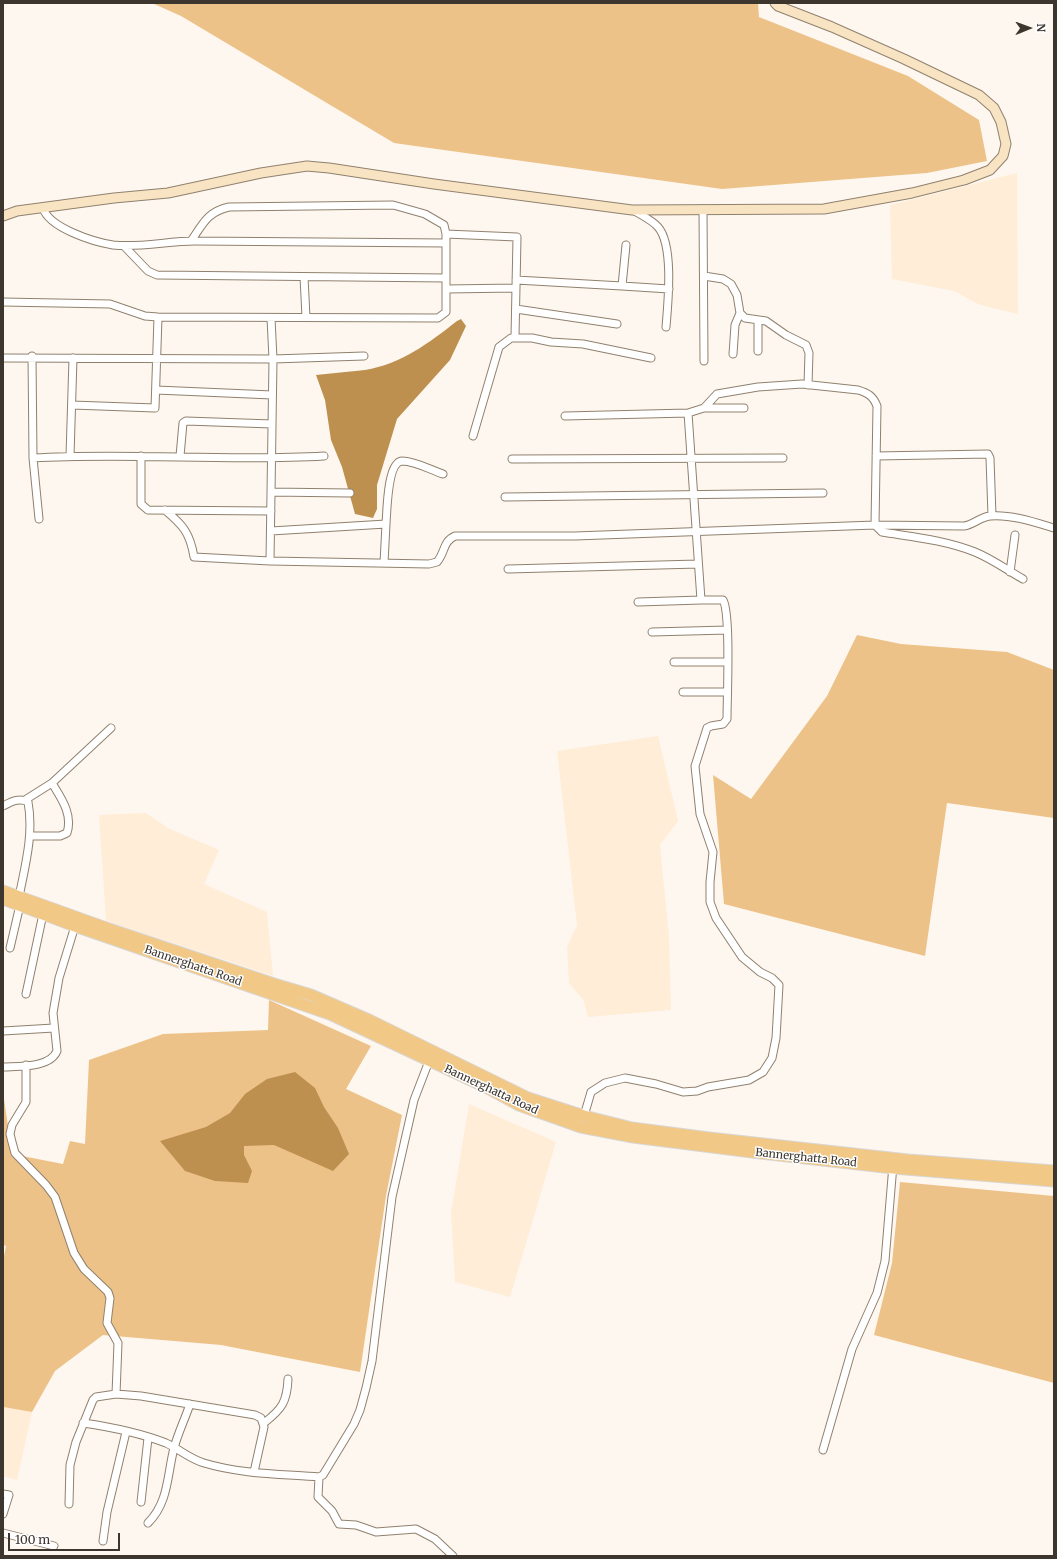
<!DOCTYPE html>
<html>
<head>
<meta charset="utf-8">
<style>
	body { margin:0 }
	#map { position:relative; width:1057px; height:1559px; overflow:hidden; background:#fef7ef; font-family:Merriweather,serif }
	canvas { display:block }
	.frame { position:absolute; inset:0; border:4px solid #3c362e; pointer-events:none }
	.north { position:absolute; left:1009px; top:8px; width:40px; height:40px; -webkit-text-stroke:3px #fff; paint-order:stroke; rotate:89deg; font-size:11px; font-weight:700; line-height:16px; text-align:center; color:#3c362e }
	.north::after { content:''; display:block; margin:auto; width:14px; height:18px; background:#3c362e; clip-path:polygon(50% 0,100% 100%,50% 72%,0 100%) }
	.scale { position:absolute; left:8px; top:1533px; width:112px; height:18px; box-sizing:border-box; border:2px solid #3c362e; border-top:0; padding-left:5px; font-size:12px; line-height:14px; white-space:nowrap; color:#3c362e; -webkit-text-stroke:3px #fff; paint-order:stroke }
</style>
</head>
<body>
<div id="map">
<canvas width="1057" height="1559"></canvas>
<div class="frame"></div>
<div class="north">N</div>
<div class="scale">100 m</div>
</div>
<script>
const ctx = document.querySelector('canvas').getContext('2d');
ctx.lineJoin = 'round';
function paint(path, color) {
  ctx.fillStyle = color;
  ctx.fill(path, 'evenodd');
}
function trace(path, color, width, dash) {
  ctx.strokeStyle = color;
  ctx.lineWidth = width;
  ctx.lineCap = dash ? 'butt' : 'round';
  ctx.setLineDash(dash || []);
  ctx.stroke(path);
}
function drawText(font, color, halo, rows, align = 'center') {
  ctx.font = font + ' Merriweather,serif';
  ctx.lineWidth = 3;
  ctx.setLineDash([]);
  ctx.textBaseline = 'middle';
  ctx.strokeStyle = halo;
  ctx.fillStyle = color;
  for (const [text, x, y, turn = 0] of rows) {
    ctx.save();
    ctx.translate(x, y);
    ctx.rotate((+turn || 0) * Math.PI / 180);
    ctx.textAlign = isNaN(turn) ? turn : align;
    if (halo) ctx.strokeText(text, 0, 0);
    ctx.fillText(text, 0, 0);
    ctx.restore();
  }
}
const built = new Path2D(`
	M1017,173L1018,314L980,305L954,291L892,279L890,205Z
	M658,736L678,821L660,845L669,937L671,1010L588,1017L584,1001L569,983L567,947L577,925L557,751Z
	M146,813L168,828L219,850L204,884L267,912L273,976L106,921L99,815Z
	M469,1104L556,1142L510,1297L455,1282L451,1213Z
	M3,1407L32,1412L17,1480L3,1476Z`);
const green = new Path2D(`
	M152,3H758L759,17L908,76L979,120L987,161L927,173L722,189L394,143L181,16Z
	M857,635L901,644L1007,652L1054,670V818L947,803L925,956L724,904L713,775L751,799L827,696Z
	M269,1000L371,1046L346,1089L402,1115L386,1196L360,1372L221,1345L103,1335L55,1371L32,1412L3,1407V1261L6,1246L3,1245V1092L12,1154L63,1164L70,1141L85,1144L89,1060L163,1034L268,1030Z
	M900,1182L1054,1196V1383L874,1335L892,1263Z`);
const water = new Path2D(`
	M461,319L466,326L450,360L397,419L377,485V509L373,518L355,514L342,467L331,440L325,400L316,375C332,373 349,372 365,370C401,364 429,343 457,321Z
	M295,1072L315,1088L324,1107L338,1128L349,1154L333,1171L274,1145L244,1146V1155L252,1171L248,1183L215,1181L185,1171L160,1141L206,1127L230,1113L245,1094L267,1079Z`);
const minor = new Path2D(`
	M43,208C49,228 94,242 113,245C140,248 168,241 195,241C279,242 362,242 446,243
	M703,209L704,361
	M633,210C641,215 652,220 658,227C674,245 668,303 666,327
	M191,241C203,224 207,212 229,207L393,205L425,214L444,225L446,234
	M124,246L148,271L157,275L446,278
	M704,276L723,279L731,284L737,295L740,313L745,318L766,321L786,335L806,345L809,353L808,385
	M304,277L306,317
	M516,280L622,286L626,245
	M622,286L669,289
	M446,289L516,288
	M3,302L110,304L145,316L158,317L438,318L446,312V234L517,237L515,337
	M516,309L617,324
	M271,318L273,359L364,356
	M758,320V351
	M733,354L735,325L740,313
	M32,356L33,458L39,519
	M3,358L273,359L270,561L429,564L437,562C445,553 443,541 455,536H575L875,525L964,526C973,525 980,517 990,516C1010,514 1034,522 1054,528
	M156,390L272,395
	M72,405L155,408L158,317
	M704,408H744
	M565,416L688,413L704,408L717,394L758,387L802,384L858,390C868,393 873,396 877,406L875,525L882,532C913,537 945,540 975,552C992,559 1007,570 1023,579
	M473,436L499,347L511,338H532L551,342L583,344L651,358
	M70,456L73,358
	M141,456V504L148,510L271,511
	M180,456L183,423L186,421L272,424
	M876,456L988,454L990,458L992,516
	M33,458C130,452 227,462 324,456
	M512,459L783,458
	M271,492L350,493
	M505,497L823,493
	M165,510C183,525 190,533 194,557L270,561
	M386,524C387,513 387,462 402,461C415,461 431,470 443,474
	M271,531L386,524L384,563
	M508,569L698,564
	M1010,572L1015,535
	M638,602L701,600
	M652,632L727,630
	M674,662H727
	M683,692H727
	M25,800L52,783L111,728
	M3,806C11,802 20,797 28,802C34,834 25,866 19,897
	M30,836H60L67,833C73,814 61,798 52,783
	M10,948L20,905
	M26,994L43,914
	M3,1031L54,1028
	M26,1065V1102L12,1125L10,1134L12,1142L15,1153L46,1185L55,1197L74,1253L84,1269L108,1292L110,1298L107,1323L118,1343L116,1394
	M3,1067C19,1066 50,1068 57,1051L53,1013L59,978L75,926
	M584,1116L591,1092L605,1083L625,1078L656,1084L683,1092L697,1091L708,1087L749,1080L763,1072L772,1058L776,1038L779,985L772,978L760,972L742,957L716,918L710,902V882L713,852L700,814L695,766L707,728L711,726L723,724L727,719C727,698 731,613 723,600H701L688,413
	M83,1423C111,1427 140,1433 166,1443C179,1449 190,1459 204,1463C240,1474 281,1474 319,1477L323,1475L354,1424L360,1410L366,1388L372,1361L392,1197L414,1100L429,1061
	M264,1423C282,1409 287,1402 288,1379
	M823,1450L852,1349L877,1293L885,1261L893,1165
	M319,1477L318,1497L332,1511L339,1524L356,1525L376,1532L416,1529L435,1539L453,1556
	M3,1494L9,1495L3,1514
	M141,1502L148,1438
	M69,1504L70,1465L76,1442L93,1400L96,1397L116,1394L141,1396L255,1415L261,1418L264,1427L254,1472
	M148,1523C169,1502 167,1475 174,1448C178,1433 185,1419 190,1404
	M3,1533L54,1546
	M103,1541L107,1512L126,1432`);
const secondary = new Path2D(`
	M3,216L17,211L114,198L168,193L261,173L307,166L329,168L434,184L632,210L824,209L912,193L964,180L990,170L1003,156L1006,144L1001,122L994,108L979,95L904,59L832,27L778,6L775,3`);
const primary = new Path2D(`
	M3,891L109,929L274,984L311,995L369,1020L528,1098L584,1116L632,1128L709,1138L908,1160L1054,1171
	M3,899L75,926L330,1014L486,1087L519,1105L581,1127L633,1137L752,1152L893,1168L1054,1181`);
const streetNames = [
	["Bannerghatta Road",193,966,19],
	["Bannerghatta Road",491,1090,25],
	["Bannerghatta Road",806,1158,6]
];
paint(built, '#ffedd7');
paint(green, '#edc289');
paint(water, '#be9050');
trace(minor, '#90816e', 9);
trace(secondary, '#90816e', 11);
trace(primary, '#d8d7d5', 13);
trace(minor, '#fff', 7);
trace(secondary, '#f8e3c2', 9);
trace(primary, '#f2c886', 11);
drawText('11px', '#3c362e', '#fff', streetNames);
</script>
</body>
</html>
